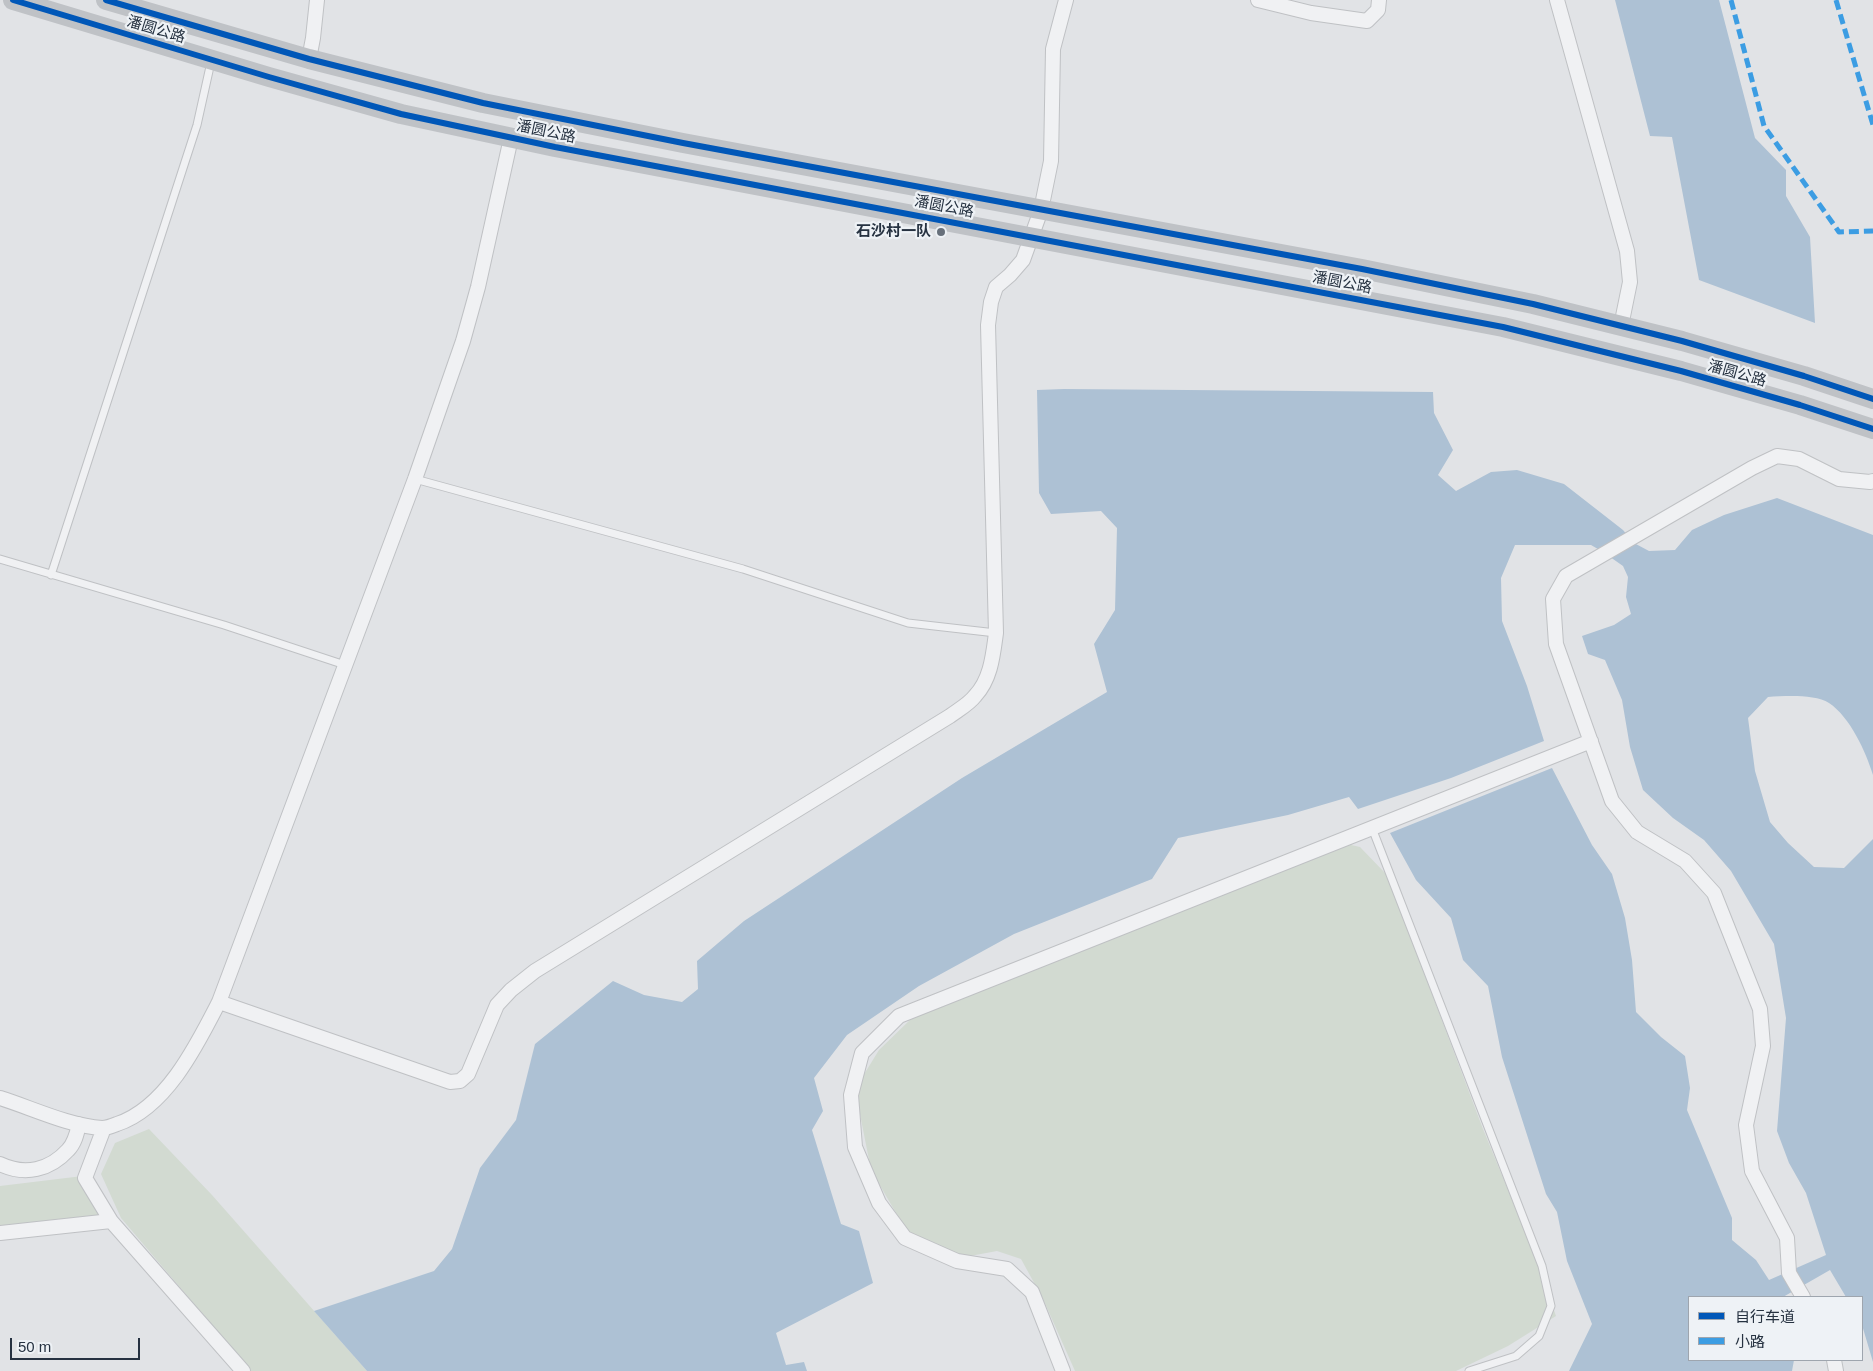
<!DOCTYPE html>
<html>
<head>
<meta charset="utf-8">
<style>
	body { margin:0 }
	#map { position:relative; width:1873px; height:1371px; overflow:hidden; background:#e1e3e6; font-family:Helvetica,"Noto Sans SC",sans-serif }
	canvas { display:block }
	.legend { position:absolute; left:1688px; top:1296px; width:175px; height:65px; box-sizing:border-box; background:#eef2f6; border:1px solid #9ea5ae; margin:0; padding:6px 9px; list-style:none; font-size:15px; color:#263241 }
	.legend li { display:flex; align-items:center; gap:10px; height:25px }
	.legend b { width:25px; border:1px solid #9ea5ae }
	.scale { position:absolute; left:10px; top:1338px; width:130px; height:22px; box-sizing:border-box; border:2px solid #263241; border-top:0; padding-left:6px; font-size:15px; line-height:18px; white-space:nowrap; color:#263241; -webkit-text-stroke:4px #eef2f6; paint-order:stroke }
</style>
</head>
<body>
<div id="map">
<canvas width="1873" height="1371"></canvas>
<ul class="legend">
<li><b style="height:6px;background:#0057b8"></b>自行车道</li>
<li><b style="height:6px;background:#3c9de3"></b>小路</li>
</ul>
<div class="scale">50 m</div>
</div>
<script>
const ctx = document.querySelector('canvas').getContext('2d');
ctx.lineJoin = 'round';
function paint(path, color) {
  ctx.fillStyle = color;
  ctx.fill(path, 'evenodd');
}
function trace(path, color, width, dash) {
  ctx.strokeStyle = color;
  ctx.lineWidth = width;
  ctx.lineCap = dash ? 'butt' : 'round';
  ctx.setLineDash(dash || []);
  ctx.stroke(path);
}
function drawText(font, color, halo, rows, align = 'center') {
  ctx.font = font + ' Helvetica,"Noto Sans SC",sans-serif';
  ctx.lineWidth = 4.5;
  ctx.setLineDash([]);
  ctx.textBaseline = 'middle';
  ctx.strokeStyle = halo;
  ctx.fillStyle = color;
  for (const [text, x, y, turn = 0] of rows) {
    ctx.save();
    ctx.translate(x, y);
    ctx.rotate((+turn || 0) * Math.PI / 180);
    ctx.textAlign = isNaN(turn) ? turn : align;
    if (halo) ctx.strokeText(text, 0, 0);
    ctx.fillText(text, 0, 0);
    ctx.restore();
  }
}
const green = new Path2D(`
	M1329,840L1360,847L1387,875L1483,1129L1533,1251L1556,1316L1508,1346L1456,1371H1075L1043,1299L1021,1259L997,1251L954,1259L920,1248L896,1213L871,1170L855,1089L879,1050L913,1017Z
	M149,1129L212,1195L367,1371H251L121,1218L101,1174L115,1143Z
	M91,1175L102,1221L0,1233V1186Z`);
const water = new Path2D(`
	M1615,0H1719L1755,138L1786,170V196L1810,237L1815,323L1699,280L1672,137L1650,136Z
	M1064,389L1433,392L1434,413L1453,450L1438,475L1456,491L1491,472L1517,470L1564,484L1623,530L1634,543L1649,551L1675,550L1692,530L1724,515L1777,498L1873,535V775C1866,752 1850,717 1829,703C1815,694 1785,696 1768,697L1748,718L1755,771L1770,822L1788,843L1814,867L1844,868L1873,839V1362L1862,1325V1297H1846L1830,1270L1783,1297H1689V1360H1794L1792,1371H1569L1592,1324L1567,1261L1557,1212L1546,1194L1502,1057L1488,986L1463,960L1451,918L1416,880L1390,833L1552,768L1592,845L1612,874L1625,918L1632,960L1636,1012L1661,1037L1685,1056L1690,1088L1687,1110L1732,1218V1240L1756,1260L1769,1280L1826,1255L1806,1193L1789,1163L1777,1131L1786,1018L1774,944L1731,871L1704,840L1673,818L1643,790L1630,747L1622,700L1605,660L1588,654L1582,636L1614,625L1631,614L1626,597L1628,577L1623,566L1603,552L1591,545H1515L1501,578L1502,621L1527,686L1544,741L1451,778L1358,809L1349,797L1288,815L1178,838L1152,879L1014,934L919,986L847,1035L814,1078L823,1111L812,1130L841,1224L859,1231L873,1283L776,1333L786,1365L804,1362L807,1371H367L314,1311L434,1271L452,1249L480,1168L516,1120L535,1044L613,981L644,995L682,1002L698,989L697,961L744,921L962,778L1107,692L1094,644L1115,610L1117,528L1101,511L1051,514L1039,493L1037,390Z`);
const lane = new Path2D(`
	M415,479L743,569L908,623L996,633
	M0,559L224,625L345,665
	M51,575L197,125L211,62
	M1372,828L1542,1266L1551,1306L1539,1336L1516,1356L1469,1371`);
const street = new Path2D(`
	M1258,0L1311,13L1367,21L1378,10L1379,0
	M1557,0L1627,251L1630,282L1621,326
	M309,59L313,38L317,0
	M219,1002L450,1082L460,1081L468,1074L497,1005L511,990L535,971L950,716C958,710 969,704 975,696C991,679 993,655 996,633L988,325L991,302L996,287L1010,275L1023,260L1041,210L1051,161L1053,49L1066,0
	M0,1098C32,1108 69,1126 102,1128C107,1128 112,1126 117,1124C166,1108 197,1045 219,1002L415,479L463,341L478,287L511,138
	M104,1128L85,1178L111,1221
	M0,1164C25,1176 50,1170 68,1150C75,1143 77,1133 79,1124
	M0,1233L111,1221L243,1371
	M1803,1297L1789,1273L1787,1238L1752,1171L1746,1125L1763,1046L1760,1009L1714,893L1685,861L1637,832L1612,801L1556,644L1553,599L1566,576L1752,468L1777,456L1799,459L1839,479L1870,482L1873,481
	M1834,1360L1836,1371
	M1063,1371L1032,1292L1007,1269L957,1261L905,1238L879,1203L855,1147L851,1095L862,1053L899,1016L1591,741`);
const secondary = new Path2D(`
	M13,0L269,77L401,114L555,147L1503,327L1681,371L1800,405L1873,429
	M106,0L309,59L483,103L683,143L1362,269L1533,304L1682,341L1804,376L1873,399`);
const quiet = new Path2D(`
	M1731,0L1764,126L1839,232L1873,231
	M1836,0L1873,125`);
const cycleway = new Path2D(`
	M13,0L269,77L401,114L555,147L1503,327L1681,371L1800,405L1873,429
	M106,0L309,59L483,103L683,143L1362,269L1533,304L1682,341L1804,376L1873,399`);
const markers = [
	[941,232,5,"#67707b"]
];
const streetNames = [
	["潘圆公路",156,30,17],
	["潘圆公路",546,132,12],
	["潘圆公路",944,207,11],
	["潘圆公路",1342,283,11],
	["潘圆公路",1737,374,16]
];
const poiNames = [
	["石沙村一队",931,232]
];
paint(green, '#d2dad1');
paint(water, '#adc1d4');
trace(lane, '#bfc1c4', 9);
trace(street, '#bfc1c4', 16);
trace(lane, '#f0f1f3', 7);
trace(street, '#f0f1f3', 14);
trace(secondary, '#bfc2c6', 20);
trace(quiet, '#3c9de3', 5, [10, 5]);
trace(cycleway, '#0057b8', 6);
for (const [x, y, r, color] of markers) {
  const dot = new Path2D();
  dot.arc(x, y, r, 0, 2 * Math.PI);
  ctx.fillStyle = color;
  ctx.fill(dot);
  trace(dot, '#eef2f6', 2);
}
drawText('15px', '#263241', '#eef2f6', streetNames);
drawText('bold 15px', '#263241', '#eef2f6', poiNames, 'right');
</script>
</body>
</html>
